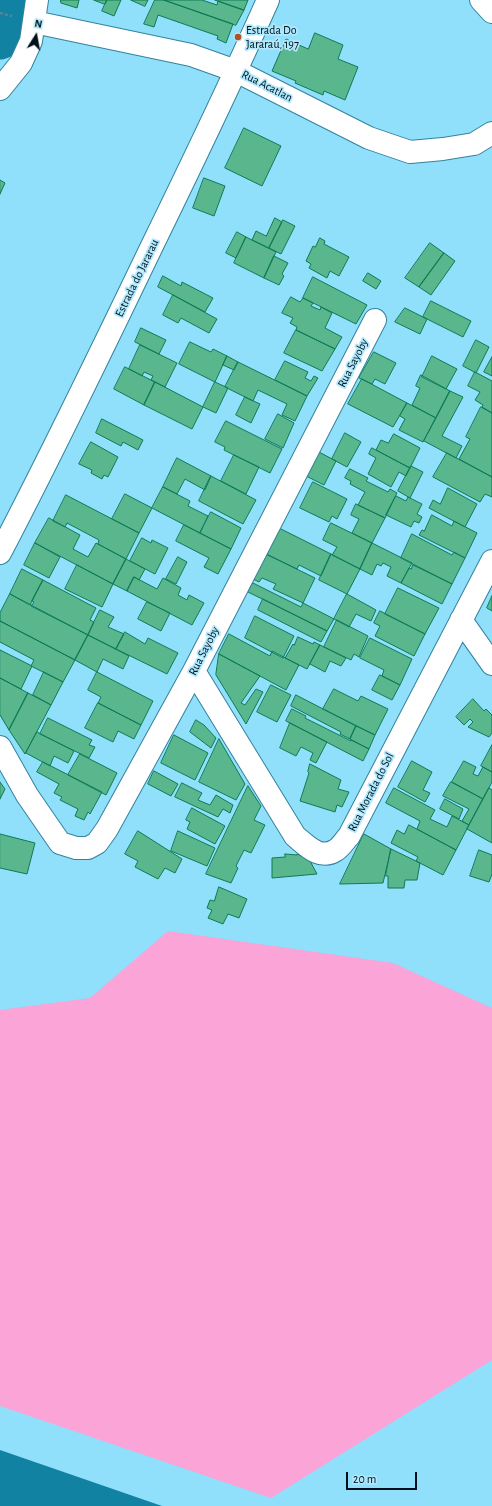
<!DOCTYPE html>
<html>
<head>
<meta charset="utf-8">
<style>
	body { margin:0 }
	#map { position:relative; width:492px; height:1506px; overflow:hidden; background:#90dffb; font-family:"Alegreya Sans",sans-serif }
	canvas { display:block }
	.north { position:absolute; left:16px; top:16px; width:40px; height:40px; -webkit-text-stroke:3px #b0e9fe; paint-order:stroke; rotate:11deg; font-size:11px; font-weight:700; line-height:16px; text-align:center; color:#001219 }
	.north::after { content:''; display:block; margin:auto; width:14px; height:18px; background:#001219; clip-path:polygon(50% 0,100% 100%,50% 72%,0 100%) }
	.scale { position:absolute; left:346px; top:1472px; width:71px; height:18px; box-sizing:border-box; border:2px solid #001219; border-top:0; padding-left:5px; font-size:12px; line-height:14px; white-space:nowrap; color:#001219; -webkit-text-stroke:3px #b0e9fe; paint-order:stroke }
</style>
</head>
<body>
<div id="map">
<canvas width="492" height="1506"></canvas>
<div class="north">N</div>
<div class="scale">20 m</div>
</div>
<script>
const ctx = document.querySelector('canvas').getContext('2d');
ctx.lineJoin = 'round';
function paint(path, color) {
  ctx.fillStyle = color;
  ctx.fill(path, 'evenodd');
}
function trace(path, color, width, dash) {
  ctx.strokeStyle = color;
  ctx.lineWidth = width;
  ctx.lineCap = dash ? 'butt' : 'round';
  ctx.setLineDash(dash || []);
  ctx.stroke(path);
}
function drawText(font, color, halo, rows, align = 'center') {
  ctx.font = font + ' "Alegreya Sans",sans-serif';
  ctx.lineWidth = 3.5;
  ctx.setLineDash([]);
  ctx.textBaseline = 'middle';
  ctx.strokeStyle = halo;
  ctx.fillStyle = color;
  for (const [text, x, y, turn = 0] of rows) {
    ctx.save();
    ctx.translate(x, y);
    ctx.rotate((+turn || 0) * Math.PI / 180);
    ctx.textAlign = isNaN(turn) ? turn : align;
    if (halo) ctx.strokeText(text, 0, 0);
    ctx.fillText(text, 0, 0);
    ctx.restore();
  }
}
const green = new Path2D(`
	M168,931L393,963L492,1008V1360L271,1498L0,1406V1010L90,998Z`);
const water = new Path2D(`
	M0,1450L162,1506H0Z`);
const river = new Path2D(`
	M0,38L9,0`);
const building = new Path2D(`
	M61,0H79L77,8L61,3Z
	M94,0H107L105,4Z
	M107,0H121L114,16L102,11Z
	M131,0H148L145,6Z
	M155,0H164L233,24L226,43L217,39L218,36L158,15L154,27L144,24Z
	M164,0H202L217,5L218,1L244,10L236,25Z
	M215,0H248L244,10Z
	M315,33L343,45L338,59L358,67L345,100L324,91L323,95L295,83L296,81L272,71L286,39L308,49Z
	M244,128L281,146L262,186L225,168Z
	M204,178L225,186L214,216L193,208Z
	M0,180L5,183L0,194Z
	M275,218L282,222L269,248L252,240L256,231L266,236Z
	M283,220L295,226L281,254L269,248Z
	M237,232L246,237L236,258L226,253Z
	M246,237L276,252L264,278L234,263Z
	M320,238L325,241L324,244L349,257L339,276L330,271L327,278L309,268L311,264L306,261L313,246L315,247Z
	M430,243L444,253L419,287L405,278Z
	M444,253L455,261L431,295L419,287Z
	M274,256L288,263L282,274L284,276L279,285L264,278Z
	M368,273L381,281L376,289L363,281Z
	M163,276L181,286L182,282L213,298L205,312L158,287Z
	M313,277L367,305L356,324L303,298Z
	M173,295L217,319L209,333L181,318L178,323L163,315Z
	M291,297L300,302L303,298L313,303L311,306L320,310L321,307L332,313L325,328L342,337L335,349L296,330L297,327L290,323L293,318L282,313Z
	M431,301L471,321L463,337L423,317Z
	M405,308L427,319L420,334L395,322Z
	M141,328L166,340L159,354L135,342Z
	M296,330L335,349L322,371L284,353Z
	M476,340L489,347L476,373L463,366Z
	M190,342L211,352L213,349L227,356L215,382L179,364Z
	M140,345L177,363L165,387L151,380L153,376L144,372L142,376L129,369Z
	M374,352L396,363L385,384L375,379L372,384L359,378Z
	M227,356L238,362L234,370L223,365Z
	M432,356L457,369L446,389L422,377Z
	M492,357V376L484,372Z
	M285,361L308,372L305,378L311,381L314,376L318,378L307,396L275,380Z
	M238,362L307,396L295,421L282,415L287,404L258,390L253,401L225,387Z
	M125,367L155,382L144,405L114,389Z
	M475,372L492,381V413L482,407L483,405L475,400L480,392L468,386Z
	M421,375L450,391L436,418L412,405L420,388L416,386Z
	M362,379L407,403L393,427L348,404Z
	M155,382L203,407L192,429L144,405Z
	M215,382L228,388L216,413L203,407Z
	M450,391L463,397L442,436L462,446L456,458L424,441Z
	M245,397L260,404L251,423L236,415Z
	M407,403L436,418L423,442L399,430L405,419L400,416Z
	M481,407L492,413V477L459,459L470,439L466,437Z
	M278,414L294,423L283,448L265,439Z
	M102,419L143,440L138,450L123,442L121,446L96,433Z
	M226,421L282,449L270,473L224,450L225,447L215,442Z
	M345,433L361,442L347,467L332,459Z
	M394,434L420,448L410,468L376,450L381,440L388,443Z
	M91,442L118,457L108,477L104,475L102,479L91,473L92,470L79,464Z
	M372,448L410,468L406,476L399,472L391,487L368,474L376,458L369,454Z
	M317,451L336,461L324,485L304,475Z
	M447,453L492,477V497L485,494L480,502L433,477Z
	M234,455L259,467L246,494L221,481Z
	M177,458L211,476L205,490L185,479L177,494L163,487Z
	M411,466L423,472L410,498L398,491Z
	M350,469L368,478L366,481L388,492L390,489L397,493L385,518L358,505L365,492L350,484L351,481L345,478Z
	M211,476L256,500L243,524L199,501Z
	M313,482L347,499L337,519L332,516L329,522L300,508Z
	M163,487L190,501L188,506L208,516L200,533L152,508Z
	M448,488L477,504L465,527L429,508L433,500L440,504Z
	M125,494L152,508L139,533L112,519Z
	M66,495L139,533L126,559L98,544L99,540L67,523L65,527L53,521Z
	M396,496L406,501L408,497L422,504L417,514L422,517L419,523L414,521L411,527L386,515Z
	M356,504L385,518L372,543L352,533L359,519L351,515Z
	M211,512L241,528L231,549L200,533Z
	M432,515L452,526L454,521L477,533L465,558L419,535L422,530L424,531Z
	M49,518L80,535L73,549L88,557L96,543L126,559L113,584L35,543Z
	M331,523L372,543L360,569L332,555L337,547L323,540Z
	M184,525L231,549L218,574L204,567L209,558L176,541Z
	M279,528L331,554L321,576L299,565L297,569L266,554Z
	M412,534L452,555L454,552L465,558L452,584L401,558Z
	M142,538L151,543L152,540L168,548L155,574L130,561Z
	M35,543L60,557L49,578L24,565Z
	M372,543L412,563L401,583L387,576L391,567L383,563L381,566L377,564L372,575L360,569Z
	M266,554L315,578L303,603L273,589L276,584L262,578L259,582L253,579Z
	M331,554L360,569L347,594L319,580Z
	M178,557L187,562L176,584L166,579Z
	M126,559L145,569L139,580L134,577L127,591L113,584Z
	M77,565L113,584L102,607L65,589Z
	M413,565L452,584L442,604L401,583L409,568L411,569Z
	M22,569L43,580L30,605L10,594Z
	M134,577L157,589L163,578L181,588L178,595L187,600L189,595L204,603L192,625L127,591Z
	M43,580L96,608L90,620L94,622L88,635L31,606L34,602L32,601Z
	M253,583L301,607L303,603L334,619L327,631L248,592Z
	M398,588L439,608L425,634L385,614Z
	M10,594L88,635L75,660L0,621V613Z
	M347,594L376,610L371,621L356,614L349,627L334,619Z
	M492,596V611L487,608Z
	M263,599L327,631L321,642L258,610Z
	M147,602L170,613L161,631L138,619Z
	M100,610L114,617L108,627L124,634L116,649L88,635Z
	M380,611L425,634L414,656L375,636L380,626L374,623Z
	M255,616L294,636L283,658L245,638Z
	M337,620L368,636L359,657L354,654L351,660L324,647Z
	M0,621L75,660L63,682L31,666L34,660L0,642Z
	M125,632L145,644L148,638L178,653L167,674L116,649Z
	M229,634L270,656L272,651L299,665L286,690L219,654Z
	M88,635L129,656L123,669L103,659L97,672L75,660Z
	M298,637L313,644L314,642L320,645L307,669L285,658L293,644L294,645Z
	M370,638L412,659L400,685L382,676L384,670L360,658Z
	M320,645L346,658L341,666L330,661L325,672L310,664Z
	M0,650L32,666L21,689L0,678Z
	M219,654L260,676L241,703L245,705L256,689L263,692L246,724L216,675Z
	M44,672L63,682L51,705L33,695Z
	M97,672L153,701L141,725L98,703L101,697L88,690Z
	M380,675L400,685L392,700L372,690Z
	M0,678L28,693L9,730L0,715Z
	M271,685L291,695L277,722L257,712Z
	M334,689L358,701L361,696L388,709L375,735L323,709Z
	M28,693L51,705L25,754L9,730Z
	M296,695L356,726L350,739L340,734L341,732L291,706Z
	M473,699L484,711L486,709L492,715V733L489,737L468,727L473,722L470,719L464,725L456,717Z
	M98,703L141,725L134,739L118,731L113,742L85,728Z
	M292,709L306,716L305,718L351,741V740L369,749L363,761L286,721Z
	M48,718L92,740L89,745L95,747L89,758L40,734Z
	M196,720L204,725L216,738L211,748L190,732Z
	M290,723L327,742L316,763L310,760L313,753L301,747L296,756L280,748Z
	M356,726L375,735L369,749L350,739Z
	M37,732L74,751L68,763L54,756L50,766L26,753Z
	M174,735L208,753L195,780L161,763Z
	M219,739L245,784L236,800L199,782Z
	M492,745V772L481,766Z
	M80,754L117,773L106,795L68,775Z
	M412,761L432,772L423,790L430,793L425,802L398,787Z
	M464,761L476,767L473,774L478,776L483,767L492,772V782L483,799L452,782Z
	M43,762L102,792L90,814L88,812L84,820L75,816L78,809L60,800L62,797L54,793L59,784L37,772Z
	M310,764L341,780L338,789L349,792L342,807L337,805L335,812L300,801L309,773L308,772Z
	M154,771L178,784L171,796L148,784Z
	M0,782L5,789L0,799Z
	M451,782L483,799L469,825L462,821L469,809L443,796Z
	M182,783L202,793L198,800L210,805L216,795L233,805L230,813L223,809L218,817L175,797Z
	M248,786L261,806L254,820L265,825L251,853L244,850L236,866L238,868L231,883L206,874Z
	M394,788L435,810L430,819L447,827L452,816L469,825L456,850L417,829L420,821L386,803Z
	M489,788L492,790V843L467,829Z
	M445,799L463,809L459,819L440,809Z
	M192,808L225,826L215,844L187,829L190,822L186,820Z
	M409,825L456,850L443,875L416,861L418,857L391,843L397,830L404,834Z
	M138,831L182,859L175,873L165,868L158,879L135,867L138,861L125,854Z
	M178,831L215,848L207,866L171,851Z
	M0,834L35,843L27,874L0,868Z
	M364,834L391,849L383,883L340,884Z
	M391,849L420,863L417,880H405L404,888H388V876H386Z
	M479,850L492,855V874L489,882L470,876Z
	M285,854L297,855V854L309,859L317,874L272,878V858L285,857Z
	M219,887L247,899L239,918L228,914L223,924L208,918L212,910L207,908L210,900L214,901Z`);
const path = new Path2D(`
	M0,13L12,16`);
const minor = new Path2D(`
	M481,0L492,12
	M34,22L191,55L236,71L369,138L410,152L443,149L474,144L492,133
	M0,89L21,63L31,41L37,0
	M0,553C53,452 102,350 151,248C191,166 231,83 268,0
	M461,620L492,664
	M194,671L295,836C306,845 320,861 336,850C341,847 345,840 349,836L492,561
	M0,747L27,795L60,843L76,848H88L97,843L107,829L194,671L375,320`);
const markers = [
	[238,37,4,"#b55021"]
];
const poiNames = [
	["Estrada Do",246,30],
	["Jararaú, 197",246,44]
];
const streetNames = [
	["Rua Acatlan",267,86,27],
	["Estrada do Jararau",137,278,-64],
	["Rua Sayoby",353,363,-63],
	["Rua Sayoby",204,651,-63],
	["Rua Morada do Sol",371,792,-63]
];
paint(green, '#faa4d8');
paint(water, '#1182a1');
trace(river, '#1182a1', 43);
paint(building, '#59b68d');
trace(building, '#0d7b55', 1);
trace(minor, '#33839d', 24);
trace(path, '#52879a', 2.5, [3, 2]);
trace(minor, '#fff', 22);
for (const [x, y, r, color] of markers) {
  const dot = new Path2D();
  dot.arc(x, y, r, 0, 2 * Math.PI);
  ctx.fillStyle = color;
  ctx.fill(dot);
  trace(dot, '#b0e9fe', 1.5);
}
drawText('12px', '#001219', '#b0e9fe', poiNames, 'left');
drawText('12px', '#001219', '#b0e9fe', streetNames);
</script>
</body>
</html>
